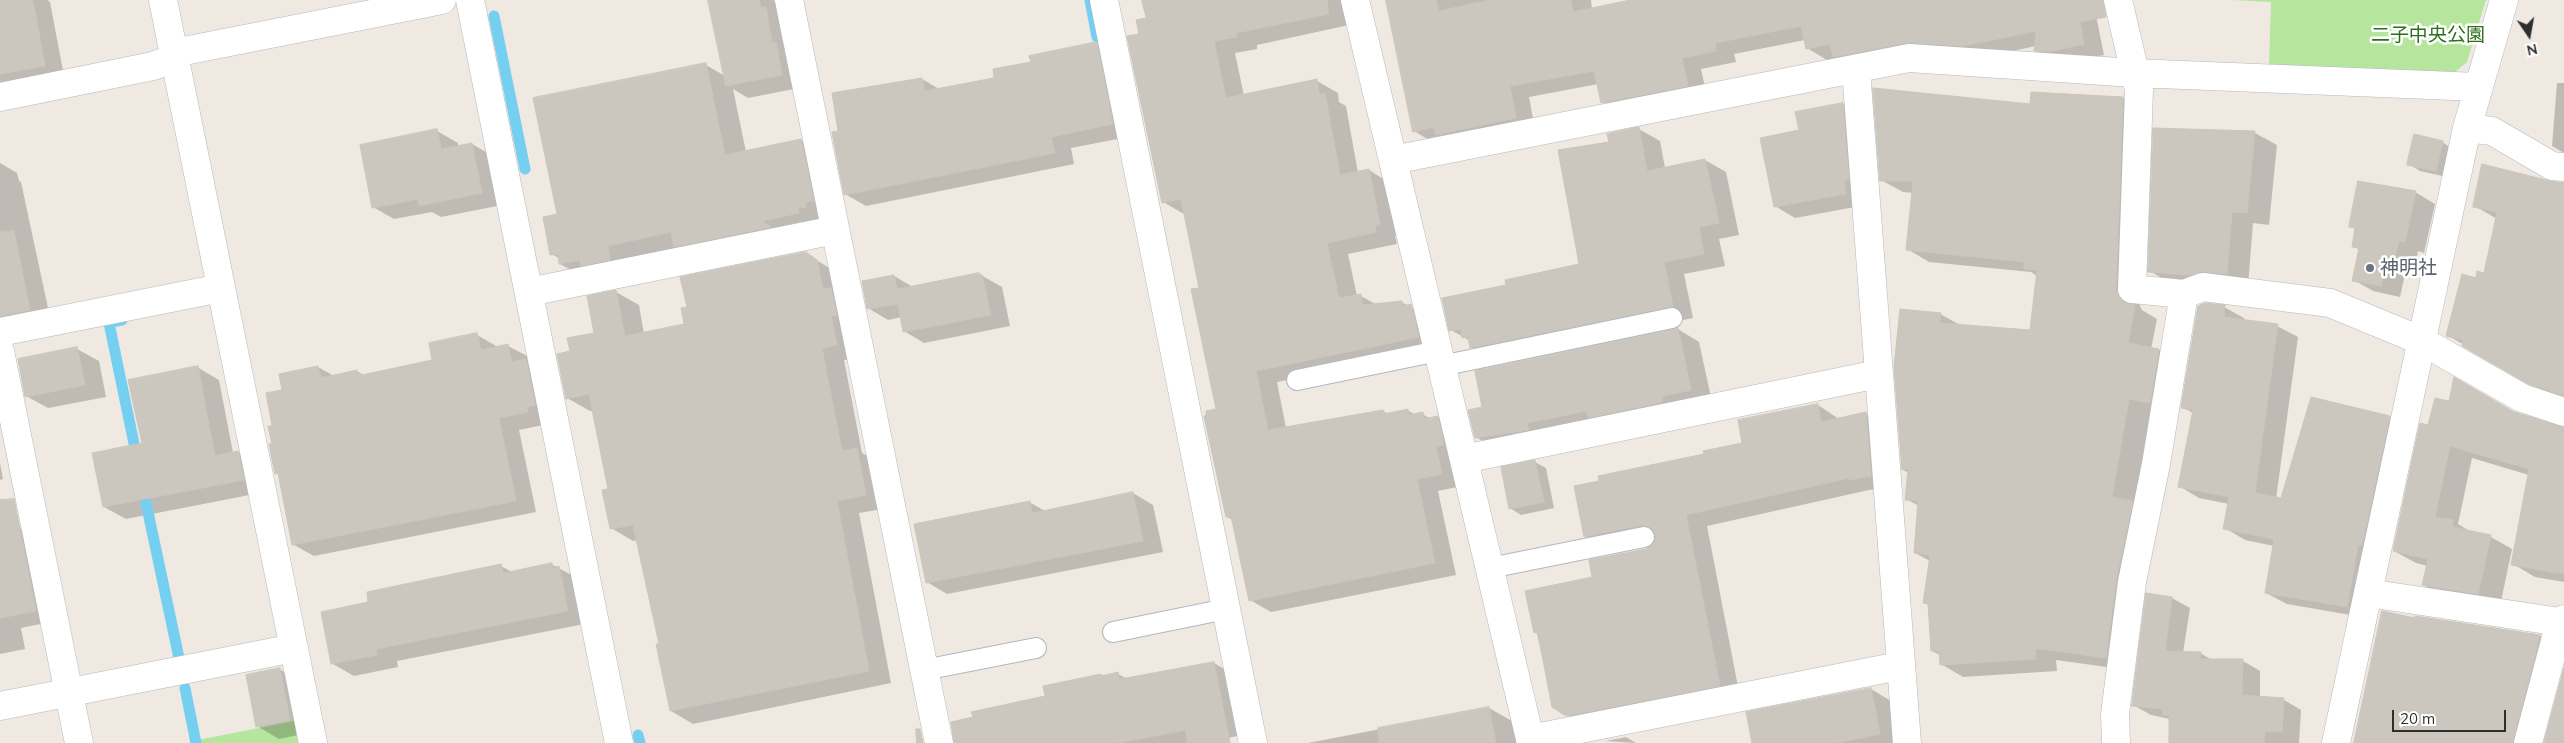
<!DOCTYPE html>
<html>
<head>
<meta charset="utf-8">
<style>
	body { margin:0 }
	#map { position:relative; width:2564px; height:743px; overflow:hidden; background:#efe9e1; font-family:Mulish,sans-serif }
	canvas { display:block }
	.north { position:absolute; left:2504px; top:10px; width:50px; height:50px; -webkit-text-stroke:4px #fff; paint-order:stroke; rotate:168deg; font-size:14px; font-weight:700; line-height:20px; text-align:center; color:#2e2e2e }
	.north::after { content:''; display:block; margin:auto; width:18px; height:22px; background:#2e2e2e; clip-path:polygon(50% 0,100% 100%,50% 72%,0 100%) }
	.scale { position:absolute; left:2392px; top:710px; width:114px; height:22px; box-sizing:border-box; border:2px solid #2e2e2e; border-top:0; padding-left:6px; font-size:15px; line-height:18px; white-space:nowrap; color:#2e2e2e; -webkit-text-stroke:4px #fff; paint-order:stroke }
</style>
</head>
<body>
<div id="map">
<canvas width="2564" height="743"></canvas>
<div class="north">N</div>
<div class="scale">20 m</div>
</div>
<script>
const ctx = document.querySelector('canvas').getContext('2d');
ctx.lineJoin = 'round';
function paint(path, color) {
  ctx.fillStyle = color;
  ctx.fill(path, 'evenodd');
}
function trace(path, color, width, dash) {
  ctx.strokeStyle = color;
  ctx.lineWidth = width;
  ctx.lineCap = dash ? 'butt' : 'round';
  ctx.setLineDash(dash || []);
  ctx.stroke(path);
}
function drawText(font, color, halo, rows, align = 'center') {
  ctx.font = font + ' Mulish,"Noto Sans JP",sans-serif';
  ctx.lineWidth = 5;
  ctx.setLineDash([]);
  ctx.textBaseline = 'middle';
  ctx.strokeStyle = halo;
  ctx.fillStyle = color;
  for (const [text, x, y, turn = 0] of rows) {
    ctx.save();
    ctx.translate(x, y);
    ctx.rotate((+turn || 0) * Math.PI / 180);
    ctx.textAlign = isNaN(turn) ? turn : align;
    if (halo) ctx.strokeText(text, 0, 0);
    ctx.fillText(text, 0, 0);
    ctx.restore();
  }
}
const green = new Path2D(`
	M2233,0H2486L2467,62L2455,72L2269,66L2271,2Z
	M294,721L298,743H199L198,740Z`);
const shadow = new Path2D(`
	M0,0H47L50,2L64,76L0,90Z
	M710,0H773L778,3L804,87L748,98L733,89L746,152L801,140L827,155L831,217L586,278L560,264V259L552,254L558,215L706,65L725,76Z
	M1156,0H1344L1349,25L1257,45V49L1235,53L1244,96L1317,81L1338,93L1339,102L1346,106L1358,173L1369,170L1390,183L1400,235L1395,236L1397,244L1348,254L1357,296H1361L1377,305L1401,302L1432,318L1439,349L1277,382L1286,428L1383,411L1388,414L1407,410L1416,415L1422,414L1431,419L1437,418L1458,430L1462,486L1438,491L1456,575L1271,612L1250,600L1233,520L1227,517L1217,410L1201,288L1184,214L1163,202L1141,35Z
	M1386,0H1591L1592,9L1636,0H2093L2104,55L2068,62L2055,61L2035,50L2036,46L1984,57L1854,68L1837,58L1827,60L1807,48L1805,40L1734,54L1736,62L1701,69L1707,97L1622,114L1602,102L1598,84L1529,97L1535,129L1434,143L1414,131Z
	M1096,44L1117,55L1133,136L1071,148L1074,164L866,206L845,194L840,132L922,79L939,89L996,79L1032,63Z
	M2557,83H2564V153L2552,146Z
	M2123,98L2145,111L2138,302L2142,310L2157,319L2151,349L2159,350L2181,363L2151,411L2135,504L2128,670L2056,660L2057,671L1963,677L1941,664L1940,655L1932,651L1930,605L1925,602L1930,561L1915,553L1919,506L1906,499L1909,473L1903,470L1940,314L1962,326L2031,332L2037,276L2031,272L1929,262L1907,249L1913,193L1903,192L1881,180L2031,105Z
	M1843,104L1863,116L1866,205L1795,218L1775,206L1800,130Z
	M1639,129L1660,141L1665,168L1705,160L1726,172L1739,235L1719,239L1725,266L1684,274L1693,318L1492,359L1471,347L1470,341L1451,330L1508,286L1581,265L1610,143Z
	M2154,129L2255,133L2277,145L2269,225L2253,223L2248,286L2171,284L2150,271Z
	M437,131L458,143V147L472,144L493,156L502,205L441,217L432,212L394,219L373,207Z
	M2442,142L2453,149L2447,177L2420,171L2409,164Z
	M0,163L17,173L19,181L21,182L51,322L0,334Z
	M2564,182V400L2552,396L2447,335L2477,279L2485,274L2497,219L2475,206L2551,183Z
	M2415,192L2435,204L2424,253L2418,251L2415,267L2407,265L2400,297L2373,291L2354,280L2360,250L2353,246L2356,230L2350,226Z
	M805,253L839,274L859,358L844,360L862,453L879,462L888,508L859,513L891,683L693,724L671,711L660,645L638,540L633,541L611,528L609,490L594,411H590L567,398L571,352L595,334L616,292L639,305L644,334L685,325Z
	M979,274L1002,287L1010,326L924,343L904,331L902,317L888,320L868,308L894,276L913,287Z
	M2224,307L2244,318V321L2277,326L2298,337L2276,499L2282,500L2389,417L2410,429L2368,618L2287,604L2266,593L2274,546L2245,540L2225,528L2229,504L2199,498L2179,486L2193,413L2182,407Z
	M1678,329L1699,342L1712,402L1497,450L1476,437L1483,408Z
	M477,335L498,347L508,346L529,357L548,424L519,430L536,512L314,556L294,545L280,476L276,473L273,445L274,427L284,391L318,367L334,376L357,371L365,376L434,361Z
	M77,349L99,361L106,397L48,408L26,396Z
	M197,367L219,380L233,453L238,452L259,465L265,492L126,519L104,507L143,444Z
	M1818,405L1839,419L1866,414L1887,426L1892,488L1869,490L1707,526L1740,697L1588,727L1567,715L1538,634L1535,632L1594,578L1647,550L1657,541L1656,538L1606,548L1585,536L1705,455L1743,444Z
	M2514,413L2564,428V582L2535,577L2513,564L2529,475L2472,458L2458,524L2473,533L2491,537L2512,549L2500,606L2445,597L2423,585L2428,566L2416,563L2394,551L2428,426Z
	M1535,462L1546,468L1554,508L1521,515L1510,508Z
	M0,463L3,479L0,480Z
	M1133,493L1153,505L1163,552L947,594L927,582L1029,502L1045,511Z
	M19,528L38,539L55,621L21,628L25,649L0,654V532Z
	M551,564L581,580L589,623L397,661L398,667L354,676L333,664L370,602L501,566L512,572Z
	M2147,595L2172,598L2190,608L2183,653H2200L2212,660L2243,661L2260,671V698L2284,700L2301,710L2299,743H2170V719L2151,715L2133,705Z
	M2416,617L2540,636L2560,648L2535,743H2355Z
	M1214,663L1236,676L1247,734L1203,743H961L974,718L1046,697L1101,675L1118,674L1127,679Z
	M279,669L301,681L312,732L279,739L257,726Z
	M1871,689L1891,701L1899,743H1753Z
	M1489,708L1519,725L1522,743H1308Z
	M1626,737L1636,743L1606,741Z`);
const stream = new Path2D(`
	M1090,0L1097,37
	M494,16L525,169
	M122,320L109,323L137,458
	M142,484L179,658
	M185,688L196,743
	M638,735L640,743`);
const building = new Path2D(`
	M0,0H33L45,66L0,74Z
	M708,0H759L761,8L766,7L772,43L776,42L782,75L726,86Z
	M1142,0H1327L1329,14L1236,33L1237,37L1214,41L1226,98L1317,79L1319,94L1325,93L1340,175L1369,169L1380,224L1375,225L1376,232L1327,243L1339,298L1361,294L1363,305L1402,301L1403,306L1411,304L1419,337L1256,371L1268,430L1383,410L1384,414L1408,409V415L1423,412L1424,419L1438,416L1444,445L1436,446L1442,474L1417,479L1435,563L1249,601L1231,516L1226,517L1204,416H1206V411L1216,409L1191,289L1199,288L1181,199L1162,203L1127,36L1139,34L1136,20L1146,18Z
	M1386,0H1436L1439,11L1490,0H1571L1573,12L1630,0H2103L2106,17L2080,22L2084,44L2047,52L2034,51L2036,31L1963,46L1906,43L1833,57L1830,44L1806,49L1801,26L1715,43L1716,51L1682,58L1688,86L1601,103L1594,71L1510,86L1516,118L1436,135L1434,127L1413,132Z
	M1097,42L1113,124L1051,137L1055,153L844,195L832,132L838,131L832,93L922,78L925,91L994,78L993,69L1031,62L1029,56Z
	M706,63L725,155L801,139L814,201L805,202L806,207L798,208L799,213L762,221L771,227L674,247L671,232L608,246L610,260L581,266L580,260L559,264L558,254L550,255L543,217L557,214L533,98Z
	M1873,88L2030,104L2031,92L2123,97L2116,289L2123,302L2135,305L2128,343L2159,349L2150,403L2129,399L2112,497L2133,501L2116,580L2106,658L2035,648L2036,659L1940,665L1939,651H1931L1928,604L1923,603L1930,555L1914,553L1918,501L1905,500L1908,469L1902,470L1894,367L1900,309L1941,313L1940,323L2030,330L2037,270L2024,269V262L1906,250L1913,181H1880Z
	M1843,103L1849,180H1844L1846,194L1774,207L1760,138L1799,130L1795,112Z
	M1639,127L1647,171L1705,159L1719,223L1699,227L1704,254L1664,262L1673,307L1470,348L1468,337L1462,338L1461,329L1449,331L1442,298L1506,285L1505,280L1579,264L1558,150L1609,142L1607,134Z
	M2153,128L2255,131L2247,213L2232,212L2227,274L2204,272L2189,275L2148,272Z
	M437,129L441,149L472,143L482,193L419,206L418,199L372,208L360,145Z
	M2414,134L2443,141L2436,171L2407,165Z
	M2482,164L2550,181L2564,183V396L2528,384L2462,346L2463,340L2446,336L2462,274L2476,278L2477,271L2484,273L2497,212L2473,207Z
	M2358,181L2416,191L2405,242L2399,241L2395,257L2388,255L2381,286L2352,281L2359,248L2352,247L2355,228L2349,227Z
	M14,231L30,310L0,316V232Z
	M806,252L817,260L823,289L831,288L837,315L831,316L837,345L822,348L842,451L857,448L866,495L837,501L869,671L670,711L656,644H659L633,525L610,529L602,490L608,489L589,394L566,399L557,354L570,351L567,338L594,333L587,296L616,290L625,336L684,324L681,308L687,307L680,277Z
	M979,273L980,275H982L991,315L903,332L898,304L867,309L862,281L894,275L897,289Z
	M2205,303L2225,305L2224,317L2278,324L2255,493L2281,498L2311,397L2390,416L2362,545L2358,546L2347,607L2265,593L2274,539L2223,529L2229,497L2178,487L2193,410L2181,408L2198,306Z
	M1678,328L1691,390L1662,396V402L1588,418L1587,411L1527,423L1529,430L1475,438L1468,410L1482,407L1475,371Z
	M477,333L481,350L508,344L512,362L526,359L535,405L527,407L528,412L499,418L516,501L292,545L278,473L275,474L269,444H272L268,426H272L266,393L282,390L279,374L318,366L321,378L357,370L358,374L362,375L432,360L429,343Z
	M77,347L85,385L25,397L18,359Z
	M198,366L215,456L238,451L244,480L103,507L92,453L142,443L128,380Z
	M2454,377L2514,412L2564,427V574L2511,565L2529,469L2450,446L2435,517L2453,520L2452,527L2491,535L2478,594L2422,585L2428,559L2393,551L2420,423L2428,425L2435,398L2449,401Z
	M1818,404L1821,422L1866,412L1871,476L1849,480V478L1686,515L1720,686L1566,716L1552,707L1541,650L1537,632L1534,633L1525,591L1592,577L1589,560L1646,549L1655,540L1653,530L1642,525L1584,537L1574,486L1599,481L1598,476L1704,454L1703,451L1742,443L1738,420Z
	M1535,460L1544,502L1509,509L1501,467Z
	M1133,492L1143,541L926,583L914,524L1030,501L1032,513Z
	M14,499L36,611L0,618V500Z
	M552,563L553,568L559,566L568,611L376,649L377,655L331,664L321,612L368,602L367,592L501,564L503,573Z
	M2146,593L2172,597L2165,651L2201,652L2200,659H2243L2242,695L2284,698L2282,732L2265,731L2264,743H2169V715H2162L2163,709L2132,706Z
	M2382,611L2415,618V616L2540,635L2513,743H2354Z
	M1214,662L1230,743H1187L1186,730L1118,743H954L951,722L973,717L971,712L1045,696L1043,686L1101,674L1102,676L1118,672L1119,679Z
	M280,668L290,720L256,727L246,675Z
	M2564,668V743H2544Z
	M1871,688L1880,734L1837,743H1752L1746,712Z
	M1489,707L1496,743H1379L1378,728Z
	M916,729H920L923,743H917Z`);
const service = new Path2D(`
	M1441,366L1672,318
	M1297,380L1438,351
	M1490,568L1644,537
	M1113,632L1226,609
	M924,670L1036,648`);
const minor = new Path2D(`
	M163,0L313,743
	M470,0L619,743
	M789,0L939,743
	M1104,0L1253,743
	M1355,0L1531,743
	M2118,0L2139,90L2132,289L2184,294L2203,287L2330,303L2422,341L2522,398L2564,412
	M174,53L442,0
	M1856,70L1907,743
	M0,97L153,66L175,58
	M2467,128L2492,131L2552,166L2564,167
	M1393,160L1909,58L2134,73L2479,87
	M529,292L835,230
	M0,332L221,288
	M0,351L79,743
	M1464,459L1878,374
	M2368,593L2560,622
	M0,706L294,648
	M1530,739L1899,666
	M2116,743L2115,714L2132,582L2156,464L2184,294
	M2336,743L2467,128L2504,0
	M2528,743L2560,622L2564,619`);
const markers = [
	[2370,268,5,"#6b7280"]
];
const parkNames = [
	["二子中央公園",2428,35]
];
const worshipNames = [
	["神明社",2380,268]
];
paint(green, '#b6e59e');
paint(shadow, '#0003');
trace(stream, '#75cff0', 11);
paint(building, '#cbc7bf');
trace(building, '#cbc5ba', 1);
trace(service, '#b4b7c1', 22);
trace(minor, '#b4b7c1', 29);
trace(service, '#fff', 20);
trace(minor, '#fff', 28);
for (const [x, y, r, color] of markers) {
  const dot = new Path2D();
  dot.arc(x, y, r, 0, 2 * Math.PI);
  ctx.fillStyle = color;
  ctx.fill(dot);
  trace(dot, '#fff', 2);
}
drawText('19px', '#2c6e1b', '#fff', parkNames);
drawText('19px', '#5b616d', '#fff', worshipNames, 'left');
</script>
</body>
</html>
